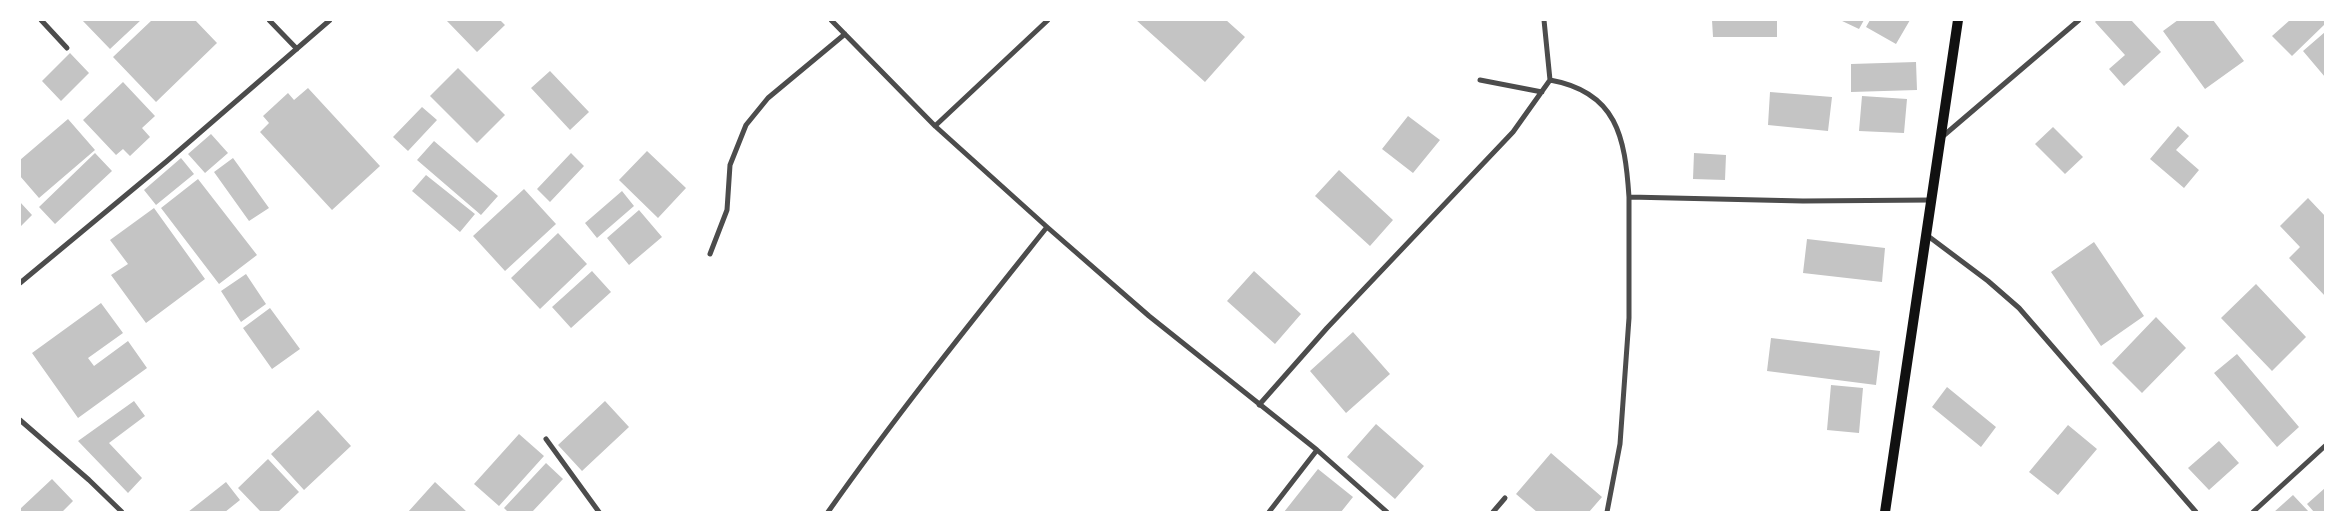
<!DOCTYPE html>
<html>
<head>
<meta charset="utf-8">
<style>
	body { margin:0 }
	#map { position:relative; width:2345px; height:532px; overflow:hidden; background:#fff; font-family:"PT Sans Narrow",sans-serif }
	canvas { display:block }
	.frame { position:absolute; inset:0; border:21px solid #fff; pointer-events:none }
</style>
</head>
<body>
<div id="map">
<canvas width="2345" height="532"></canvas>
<div class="frame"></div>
</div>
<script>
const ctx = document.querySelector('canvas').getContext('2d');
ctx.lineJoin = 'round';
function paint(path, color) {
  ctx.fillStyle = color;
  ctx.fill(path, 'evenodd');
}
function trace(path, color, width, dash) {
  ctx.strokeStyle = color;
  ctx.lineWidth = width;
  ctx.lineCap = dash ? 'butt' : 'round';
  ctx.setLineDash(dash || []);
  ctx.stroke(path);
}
const building = new Path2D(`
	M82,20H141L110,49Z
	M152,20H195L217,43L156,102L113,57Z
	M446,20H500L505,25L477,52Z
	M1136,20H1226L1245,37L1205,82Z
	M1712,20H1777V37H1713Z
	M1840,20H1864L1859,29Z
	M1870,20H1910L1896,44L1866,27Z
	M2097,20H2131L2161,52L2124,86L2109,69L2125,55L2095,22Z
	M2178,20H2213L2244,61L2205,89L2163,31Z
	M2290,20H2325V24L2292,56L2272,36Z
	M2325,32V77L2303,51Z
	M70,53L89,73L61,101L42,81Z
	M1916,62L1917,90L1851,92V64Z
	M458,68L505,115L477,143L430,96Z
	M550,71L589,112L570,130L531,88Z
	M123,82L155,116L142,128L150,137L130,156L123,149L116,155L83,120Z
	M308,88L380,166L332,210L260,132L269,123L263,116L288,93L294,100Z
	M1770,92L1832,97L1828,131L1768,125Z
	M1862,96L1907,99L1904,133L1859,131Z
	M422,107L437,120L408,151L393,137Z
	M1408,116L1440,140L1413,173L1382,149Z
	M68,119L95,150L39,198L20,176V160Z
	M2178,126L2189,136L2176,150L2199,170L2184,188L2150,159Z
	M2053,127L2083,157L2065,174L2035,144Z
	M211,134L228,153L205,173L188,154Z
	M434,141L498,196L481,215L417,160Z
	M647,151L686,188L658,218L619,180Z
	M95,153L112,171L55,224L39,207Z
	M571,153L584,166L550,202L537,189Z
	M1694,153L1726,155L1725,180L1693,179Z
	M181,158L194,174L156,205L144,190Z
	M233,158L269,208L249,221L214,172Z
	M1339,170L1393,220L1370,246L1315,196Z
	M426,175L475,214L460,232L412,191Z
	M198,179L257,255L219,284L161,208Z
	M524,189L556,224L505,271L473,236Z
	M622,191L634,206L597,238L585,223Z
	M2308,198L2325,216V296L2289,258L2300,247L2280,226Z
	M20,202L32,215L20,227Z
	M154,208L205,279L146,323L111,275L128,264L110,240Z
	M639,210L662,237L629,265L607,238Z
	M558,233L587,264L540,309L511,278Z
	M1807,239L1885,248L1882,282L1803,273Z
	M2094,242L2144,316L2101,346L2051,272Z
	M592,271L611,292L571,328L552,307Z
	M1254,271L1301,314L1275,344L1227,301Z
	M246,274L266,304L241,322L221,291Z
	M2256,284L2306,337L2272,371L2221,318Z
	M101,303L123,333L88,358L94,366L128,341L147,368L78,418L32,353Z
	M270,308L300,349L272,369L243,328Z
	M2156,317L2186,348L2142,393L2112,363Z
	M1353,332L1390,374L1346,413L1310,371Z
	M1771,338L1880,351L1876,385L1767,371Z
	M2237,354L2299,427L2277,447L2214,373Z
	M1831,385L1863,388L1859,433L1827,430Z
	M1947,387L1996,427L1981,447L1932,407Z
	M134,401L145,416L109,443L142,478L128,493L78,441Z
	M605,401L629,427L582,471L558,445Z
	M318,410L351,446L304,490L271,454Z
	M1376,424L1424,466L1395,499L1347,457Z
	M2068,425L2097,449L2058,495L2029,472Z
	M519,434L544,456L499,506L474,484Z
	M2219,441L2239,463L2209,490L2188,468Z
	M1551,453L1602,497L1589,512H1537L1516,494Z
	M268,459L299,492L278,512H261L238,488Z
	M546,463L563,479L532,512H508L504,508Z
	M1318,469L1353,497L1341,512H1284Z
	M52,479L73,501L62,512H20V509Z
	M226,482L240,500L225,512H188Z
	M435,482L467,512H408Z
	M2325,488V512H2314L2307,504Z
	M2293,495L2309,512H2274Z`);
const minor = new Path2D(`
	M41,20L67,48
	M269,20L297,49
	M831,20L935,126L1047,227L1149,316L1317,450L1387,512
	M1544,20L1550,80
	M1480,80L1542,92
	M935,126L1048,20
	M1942,137L2079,20
	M1928,236L1988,281L2019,308L2196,512
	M710,254L727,210L730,165L746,125L768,98L845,34
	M20,283L167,161L330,20
	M1259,405L1327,328L1513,132L1550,80C1617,92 1625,137 1629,197L1803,201L1932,200
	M20,420L89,480L122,512
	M546,439L599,512
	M828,512C897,414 972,321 1047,227
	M1269,512L1317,450
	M1493,512L1505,498
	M1607,512L1620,444L1629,318V197
	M2253,512L2325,446`);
const secondary = new Path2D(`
	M1885,512L1958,20`);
paint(building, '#c4c4c4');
trace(minor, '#4c4c4c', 5);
trace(secondary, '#111', 10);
</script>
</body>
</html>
